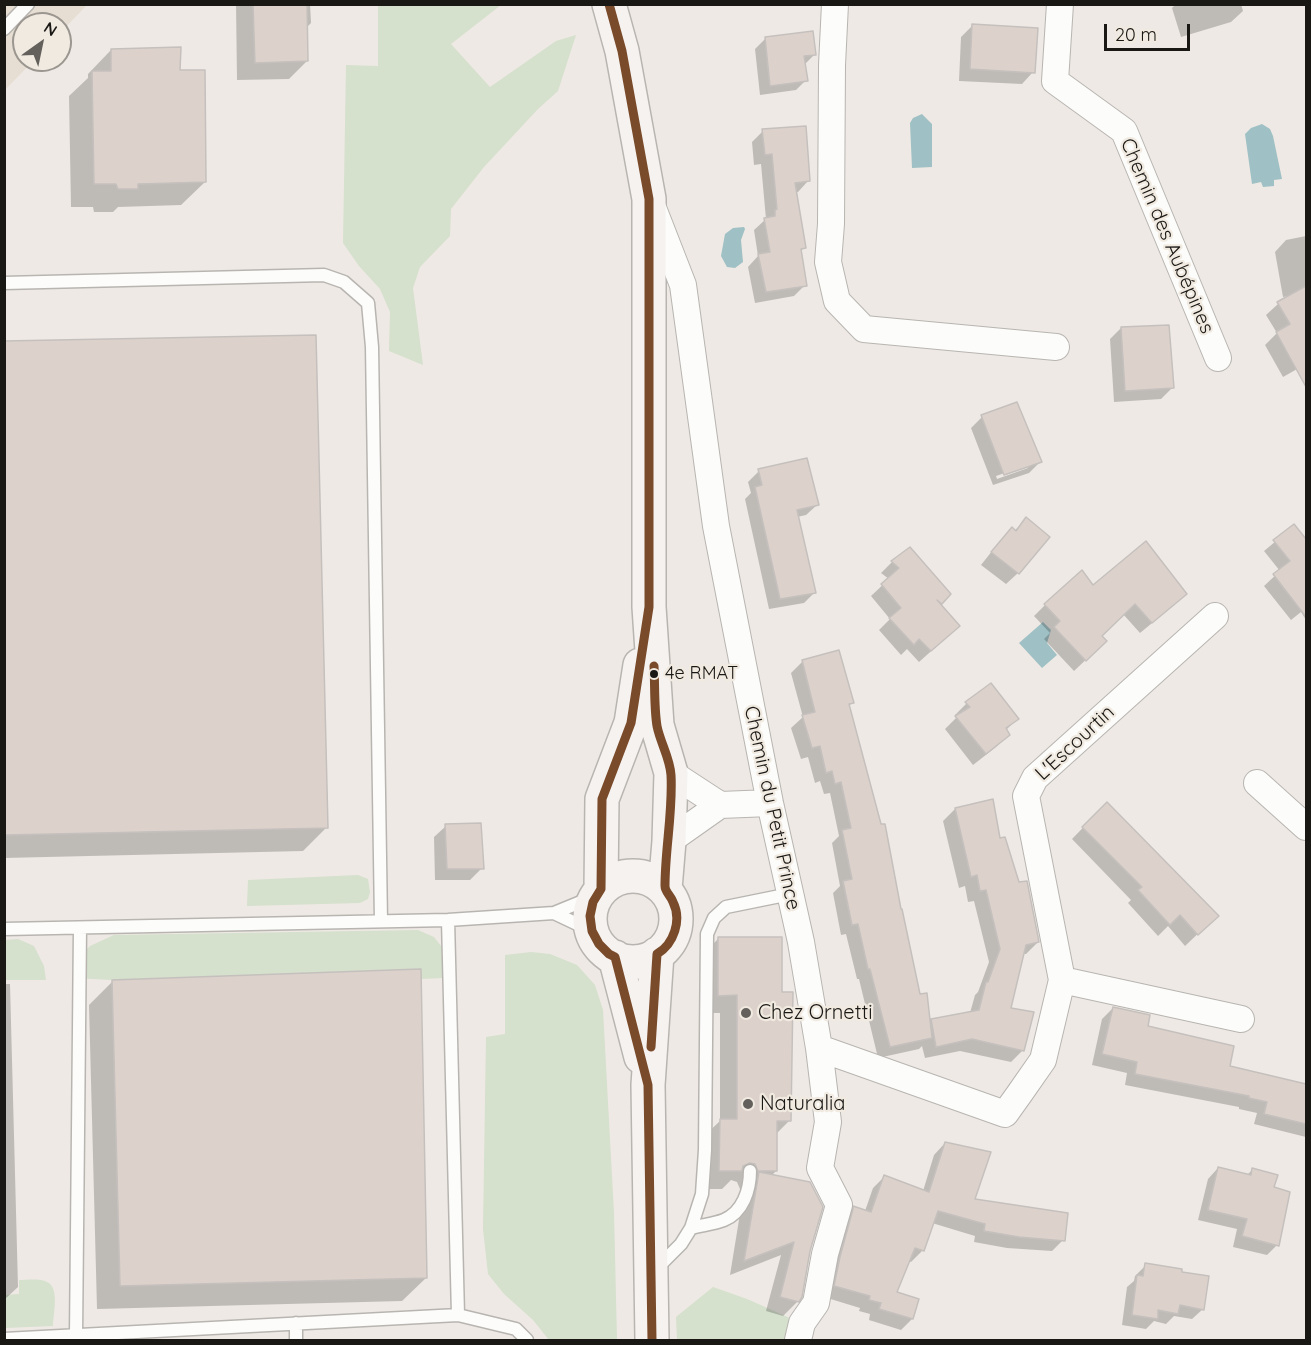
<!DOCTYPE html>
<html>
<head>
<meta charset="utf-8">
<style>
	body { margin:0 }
	#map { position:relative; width:1311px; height:1345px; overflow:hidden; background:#eee9e4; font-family:Quicksand,sans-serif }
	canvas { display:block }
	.frame { position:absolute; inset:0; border:6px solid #1a1815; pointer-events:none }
	.north { position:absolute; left:12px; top:12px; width:60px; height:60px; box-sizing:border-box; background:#f1eae1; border:2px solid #9b968f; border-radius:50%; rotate:33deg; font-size:16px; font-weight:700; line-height:24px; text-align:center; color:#1a1815 }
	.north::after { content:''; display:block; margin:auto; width:21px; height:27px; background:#64615d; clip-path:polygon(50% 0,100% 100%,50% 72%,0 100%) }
	.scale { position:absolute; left:1104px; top:24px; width:86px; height:27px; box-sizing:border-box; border:3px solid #1a1815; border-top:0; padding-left:8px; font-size:18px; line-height:21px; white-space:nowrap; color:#1a1815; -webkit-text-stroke:4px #f1eae1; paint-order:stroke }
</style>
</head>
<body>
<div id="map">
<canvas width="1311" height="1345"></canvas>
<div class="frame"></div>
<div class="north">N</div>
<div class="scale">20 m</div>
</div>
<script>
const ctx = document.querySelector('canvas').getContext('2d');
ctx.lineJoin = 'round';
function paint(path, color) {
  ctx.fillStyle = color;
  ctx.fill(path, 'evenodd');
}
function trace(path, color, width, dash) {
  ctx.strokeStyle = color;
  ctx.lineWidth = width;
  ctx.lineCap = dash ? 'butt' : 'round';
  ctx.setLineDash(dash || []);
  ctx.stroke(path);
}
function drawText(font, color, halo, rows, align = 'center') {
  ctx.font = font + ' Quicksand,sans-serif';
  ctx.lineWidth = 4.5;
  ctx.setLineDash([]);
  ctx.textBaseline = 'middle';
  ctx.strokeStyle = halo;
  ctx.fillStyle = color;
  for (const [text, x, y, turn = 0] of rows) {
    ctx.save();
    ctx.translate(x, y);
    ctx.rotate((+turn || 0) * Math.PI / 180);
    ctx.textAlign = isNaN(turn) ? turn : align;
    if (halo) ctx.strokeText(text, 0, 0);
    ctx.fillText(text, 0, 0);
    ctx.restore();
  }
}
const built = new Path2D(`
	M5,5H87L60,33V24H24V60H34L5,90Z`);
const green = new Path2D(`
	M378,5H501L451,44L490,87L556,41L576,35L558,91L538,109L484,167L451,209L450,236L420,267L413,288L423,365L389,351L390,312L380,289L359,266L343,243L346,65L378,66Z
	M358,875L368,879L370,892L368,899L360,903L247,906L248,880Z
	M418,930L434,937L445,951L444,978L421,979L420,969L112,980L73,978L76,960L90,946L114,935Z
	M18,939L34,946L44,966L46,980H5V940Z
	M531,952L550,954L577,965L595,985L603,1010L614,1213L617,1340H549L533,1320L504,1294L488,1274L483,1229L486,1037L505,1034V955Z
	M19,1280C27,1280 40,1278 47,1282C60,1287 53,1315 53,1326L5,1328V1295L19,1294Z
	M713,1287L747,1299L792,1319L787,1340H677L676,1317Z`);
const water = new Path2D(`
	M922,114L932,124V167L912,168L910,123L913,118Z
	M1262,124L1270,129L1273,136L1282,179L1274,180V186L1263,187L1261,182L1252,184L1245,134L1251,128Z
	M744,227L745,229L741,240L743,262L735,268L727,267L721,256L725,234L733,228Z
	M1043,622L1051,630L1047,643L1057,655L1042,668L1019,643Z`);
const shadow = new Path2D(`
	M236,4H310L311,23L306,28L307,61L289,79L237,80Z
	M1176,4H1241L1243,11L1231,22L1181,37L1172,8Z
	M973,25L1033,72L1022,84L959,81L961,37Z
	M766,38L815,54L804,65L806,80L796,90L760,95L755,49Z
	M111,50L179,72L205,182L181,205L118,207L113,212H94L93,207H71L69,96L88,78V74Z
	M763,131L808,181L798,192H795L804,248L800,252L805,285L794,296L755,303L748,267L758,256L754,230L766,219L761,164L754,165L752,142Z
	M1306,236V293L1301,294L1306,304V364L1283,377L1265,345L1277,333L1266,315L1278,304L1290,296L1283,297L1275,252L1286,240Z
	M1121,328L1172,388L1161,399L1114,402L1110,339Z
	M982,417L1040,462L1029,473L993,485L971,428ZM1028,465V468L997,479L996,476Z
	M759,471L817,505L806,515L797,517L815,592L804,603L769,609L745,499L751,493L748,482Z
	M1027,519L1018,573L1006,584L981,565L1000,541L1012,529L1014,531Z
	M1294,526L1306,542V620L1301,612L1291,620L1264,586L1280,571L1264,551Z
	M892,562L949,594L939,604L947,637L919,662L907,649L901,655L879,630L890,619L871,596L889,579L881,573Z
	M1093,587L1185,594L1174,605L1140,633L1123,614L1100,636L1094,652L1074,671L1044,639L1050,633L1034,616L1045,605Z
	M803,661L852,703L848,707L918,996L929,1023L932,1021L970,1013L975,995L978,992L989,962L974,901L968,902L965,886L959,888L943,821L955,809L999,840L1038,942L1026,954H1022L1009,1009L1023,1050L1011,1062L960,1051L925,1058L922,1046L919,1049L878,1058L859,979H857L846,934L841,935L833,893L840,886L832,843L839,836L830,793L824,794L820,781L815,783L808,757L801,759L791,728L803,717L791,673Z
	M4,684L327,827L303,851L4,858Z
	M991,685L1017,719L1005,731L1008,735L996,747L973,765L945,729L957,717L955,715L966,704Z
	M1106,804L1205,927L1185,946L1168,926L1158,936L1128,903L1131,900L1072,839Z
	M446,826L482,868L470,880H435L434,837Z
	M719,938L781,993L790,1120L776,1134V1171L771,1176L809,1251L798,1301L783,1316L766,1311L781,1255L730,1275L744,1189H740L737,1182L731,1180L722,1189H702V1138L720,1121V1013H701V956Z
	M113,981L426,1278L402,1301L97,1309L89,1005Z
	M4,984H10L18,1287L4,1300Z
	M1113,1008L1146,1027L1228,1067L1306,1085V1137L1254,1124L1257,1113L1239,1109V1107L1125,1085L1127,1073L1092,1065L1102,1019Z
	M945,1143L973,1201L1063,1240L1052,1251L1007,1248L974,1242L975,1236L932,1223L922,1251L911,1262L908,1261L896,1293L912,1319L901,1330L869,1320L870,1314L859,1311L860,1308L824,1297L843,1218L854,1207L865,1211L873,1188L884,1177L923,1191L934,1155Z
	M1218,1168L1247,1175L1252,1170L1272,1188L1277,1245L1267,1255L1233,1247L1237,1229L1198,1220L1208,1179Z
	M1146,1265L1203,1309L1192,1319L1174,1316L1166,1324L1154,1321L1146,1329L1122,1325L1127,1287L1134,1281L1135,1276Z`);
const building = new Path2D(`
	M253,4H307L308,61L255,63Z
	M972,24L1038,28L1035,73L970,69Z
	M813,31L816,55L804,56L808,81L770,86L765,37Z
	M181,47L180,70H205L206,182L138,184V189H118L116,184H94L92,71H111V49Z
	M806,126L810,181L795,183L806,248L801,249L807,286L766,292L758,254L770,252L764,218L775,216V210L777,209L772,154L765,155L762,129Z
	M1306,286V387L1276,332L1290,324L1277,302Z
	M1169,325L1174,388L1125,391L1121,327Z
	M316,335L328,828L4,835V341Z
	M1017,402L1042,462L1004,475L981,415Z
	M807,458L819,505L797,510L816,593L780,599L755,487L762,485L758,469Z
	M1026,517L1050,537L1019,574L991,552L1012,527L1016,531Z
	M1294,524L1306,539V617L1273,574L1290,561L1273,540Z
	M1146,541L1187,594L1152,623L1135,604L1102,636L1107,641L1086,661L1054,627L1060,621L1044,604L1082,570L1093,585Z
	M910,547L951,594L942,604L937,600L960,626L931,651L919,639L914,645L889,618L901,608L881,584L899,568L891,561Z
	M839,650L854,703L849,704L881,824H885L901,909H902L920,994L927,993L932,1038L890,1047L870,969H868L858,924L852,925L843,881L852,879L842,830L851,828L841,782L835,784L832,771L826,773L820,746L812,748L802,715L815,712L802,660Z
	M991,683L1019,719L1006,728L1010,735L986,754L955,716L970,707L965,702Z
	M993,799L1000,838L1005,837L1019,882L1027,881L1039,942L1026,945L1011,1008L1034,1012L1024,1051L972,1039L936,1047L931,1019L979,1010L986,982H988L1000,949L986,890L980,891L977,875L971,877L955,808Z
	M1107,802L1219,916L1198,935L1180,915L1170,925L1138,890L1142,887L1082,827Z
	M481,823L484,869H447L445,824Z
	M718,937H782V992H793L791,1121H777V1171H758L755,1164L750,1163L743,1166L742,1171H719L720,1119H737V995L718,996Z
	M421,969L427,1278L120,1286L112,980Z
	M1113,1007L1150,1015L1148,1026L1234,1046L1230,1066L1306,1084V1124L1264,1114L1267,1102L1249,1098V1096L1135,1074L1137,1062L1102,1054Z
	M945,1142L991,1152L975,1199L1068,1213L1065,1241L1019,1237L984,1231L985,1224L938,1211L924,1251L915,1248L897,1292L919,1299L913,1319L879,1309L881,1303L869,1300L870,1296L834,1286L840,1257L853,1209V1206L871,1212L884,1175L929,1192Z
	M1218,1167L1251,1175L1252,1168L1278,1175L1274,1187L1290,1192L1279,1246L1242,1236L1247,1219L1208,1210Z
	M759,1172L810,1182L823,1207L810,1251L802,1297L799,1302L780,1297L794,1242L744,1261Z
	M1145,1263L1182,1269V1272L1209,1276L1204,1310L1180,1305L1178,1314L1158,1310V1319L1132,1315L1137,1275L1143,1276Z`);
const service = new Path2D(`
	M4,29L28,4
	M4,283L324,275L344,282L368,303L372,347L381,921
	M554,913L592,931
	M4,929L448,920L554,913L598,895
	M691,1228C702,1225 714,1224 724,1220C743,1212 750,1190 750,1171
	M656,1269L681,1244L691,1228L702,1194L705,1150L707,934L714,918L726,907L790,894
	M458,1315L516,1329L527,1340
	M296,1323V1340
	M76,1335L80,928
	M4,1339L458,1315L448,920`);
const minor = new Path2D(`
	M835,4L832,65L831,224L828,262L837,301L864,329L1056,347
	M1060,4L1055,81L1124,131L1218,358
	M653,208L683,285L716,526L770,803L801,942L819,1048L828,1122L820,1168L839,1205L825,1254L816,1303L802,1323L798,1340
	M671,773L720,805
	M1257,783L1306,827
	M669,841L720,805L770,803
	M1062,980L1241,1019
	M819,1048L1005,1114L1020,1093L1043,1060L1062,980L1026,796L1035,778L1215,616`);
const secondary = new Path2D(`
	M609,4L622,51L649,199V607L657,725L671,773L669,841L665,889
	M590 919a43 43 0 1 1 86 0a43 43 0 1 1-86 0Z
	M601,889L602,799L631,723L640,665
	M615,957L641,1057
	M652,1340L648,1085L657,954`);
const bus1 = new Path2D(`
	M609,4L622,51L649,199V607L631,723L602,799L601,889L593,902L590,916L592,931L599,944L609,954L615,957L648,1085L652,1340
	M651,1047L657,954C674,944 682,920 673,902C671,896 665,892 665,886C665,849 673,812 671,775C670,758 660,742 657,726C654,708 655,685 654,666`);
const markers = [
	[654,674,5,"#1a1815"],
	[746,1013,6,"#64615d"],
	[748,1104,6,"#64615d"]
];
const busNames = [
	["4e RMAT",665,674]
];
const streetNames = [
	["Chemin des Aubépines",1167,236,67],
	["L'Escourtin",1075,743,-43],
	["Chemin du Petit Prince",772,808,78]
];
const poiNames = [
	["Chez Ornetti",758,1013],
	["Naturalia",760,1104]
];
paint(built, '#e6ded3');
paint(green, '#d5e0cd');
paint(water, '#9fc0c4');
paint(shadow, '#0003');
paint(building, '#dcd2cb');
trace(building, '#c5c0bd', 1.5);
trace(service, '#b8b5b1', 15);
trace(minor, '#b8b5b1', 28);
trace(secondary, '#b8b5b1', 36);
trace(service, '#fcfcfb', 12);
trace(minor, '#fcfcfb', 26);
trace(secondary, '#f6f2f0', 33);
trace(bus1, '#7a4b2a', 9);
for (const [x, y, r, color] of markers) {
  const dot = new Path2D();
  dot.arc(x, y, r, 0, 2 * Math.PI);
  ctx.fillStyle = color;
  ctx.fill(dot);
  trace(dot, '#f1eae1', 2);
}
drawText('18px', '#1a1815', '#f1eae1', busNames, 'left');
drawText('20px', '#1a1815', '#f1eae1', streetNames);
drawText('20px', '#1a1815', '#f1eae1', poiNames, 'left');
</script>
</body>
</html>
